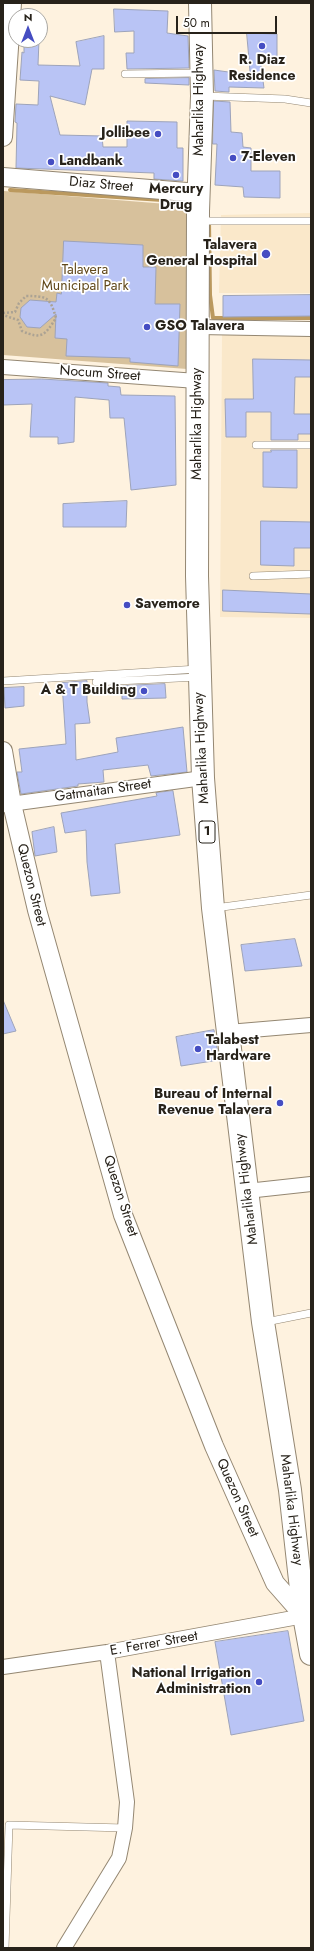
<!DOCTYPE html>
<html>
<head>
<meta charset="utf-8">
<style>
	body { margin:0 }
	#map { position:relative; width:314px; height:1951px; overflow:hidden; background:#fef2df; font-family:Jost,sans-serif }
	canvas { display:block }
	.frame { position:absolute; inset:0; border:4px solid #27221a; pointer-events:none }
	.north { position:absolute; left:8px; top:8px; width:40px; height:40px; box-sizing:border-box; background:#fff; border:1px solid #a9a7a3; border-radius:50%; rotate:0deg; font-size:11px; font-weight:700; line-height:16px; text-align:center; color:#27221a }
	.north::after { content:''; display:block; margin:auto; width:14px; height:18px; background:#454dc2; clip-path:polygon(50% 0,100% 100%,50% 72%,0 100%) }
	.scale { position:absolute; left:176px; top:16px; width:101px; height:18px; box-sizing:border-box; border:2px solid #27221a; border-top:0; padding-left:5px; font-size:12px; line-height:14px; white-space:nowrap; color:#27221a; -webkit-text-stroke:3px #fff; paint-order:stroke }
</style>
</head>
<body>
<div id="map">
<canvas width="314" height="1951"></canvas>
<div class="frame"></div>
<div class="north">N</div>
<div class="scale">50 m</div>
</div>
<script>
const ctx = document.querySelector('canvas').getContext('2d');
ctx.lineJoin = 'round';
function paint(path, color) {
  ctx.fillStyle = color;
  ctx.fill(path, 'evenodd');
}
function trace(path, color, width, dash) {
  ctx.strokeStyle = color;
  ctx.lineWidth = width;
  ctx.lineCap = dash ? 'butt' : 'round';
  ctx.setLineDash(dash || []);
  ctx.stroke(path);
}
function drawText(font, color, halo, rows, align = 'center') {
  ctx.font = font + ' Jost,sans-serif';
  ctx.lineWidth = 3.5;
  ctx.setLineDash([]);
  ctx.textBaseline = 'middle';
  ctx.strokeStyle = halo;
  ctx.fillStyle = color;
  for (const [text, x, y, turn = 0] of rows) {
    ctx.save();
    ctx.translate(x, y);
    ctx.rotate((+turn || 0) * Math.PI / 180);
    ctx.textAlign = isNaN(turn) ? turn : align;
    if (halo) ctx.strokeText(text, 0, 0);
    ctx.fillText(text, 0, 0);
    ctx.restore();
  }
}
const built = new Path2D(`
	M311,213V293H219L221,215Z
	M222,334L311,336V618L220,617Z`);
const green = new Path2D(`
	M4,191L192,206L187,369L3,355Z`);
const stream = new Path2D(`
	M10,190L193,202
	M209,221L210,295L213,318H311`);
const building = new Path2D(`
	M114,9L168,11L167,33L188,36L189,68L127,69L126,53H134V31L115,32Z
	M247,33L277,34V59L260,58L264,88L229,87V92L215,91L214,70L250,75Z
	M104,36V69H92L85,105L50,96L60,135L102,136L103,147H127V121L177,122V148H183V181L154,179V173L16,168L17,123L15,122L16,104L38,105L39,81L20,80L22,52L24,53V40H39L38,65L80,66L76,42Z
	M189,78V85L145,83V79Z
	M214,101L230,102L231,132L242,133L243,147L251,148V171H280V198L244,197L243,187L215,185L217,144H213Z
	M64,241L143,245V267H156L155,304H180L178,366L130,362V358L66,356L67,339L55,338L56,314L40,328L27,327L20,317L21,308L30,300L56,302L57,293L61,294Z
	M311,295V316L223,317V296Z
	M253,359L311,360V377H295L294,414H311V434H298V440H271V412H246V437H226L225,399H253Z
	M42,379L108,383V386L120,387L121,395L175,396L176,485L131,490L124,418H110L109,400L75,397L74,442L58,444V437H30L32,404L3,405V380Z
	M271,450H297V488L263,487V452H271Z
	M127,501L126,527H63V504Z
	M261,521L311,522V548H294V566L261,565Z
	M223,590L311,594V614L223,611Z
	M87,681V702L90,723L75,724L76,760L118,752L116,738L183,727L187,772L151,776L148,765L103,770L104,782L78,784V786L21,794L17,772H22L19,749L66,744L62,683Z
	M165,684L166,698L122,699V686Z
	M24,687V706L5,708L4,688Z
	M173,791L180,835L115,844L120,893L91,896L87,862L86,830L65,833L61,813L157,796L156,793Z
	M54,827L57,852L35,856L32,832Z
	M295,939L302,966L245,971L241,945Z
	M3,1000L16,1031L3,1034Z
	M214,1030L219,1060L181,1066L176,1037Z
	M288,1631L304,1721L231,1735L215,1642Z`);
const path = new Path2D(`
	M3,313L15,312L19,303L26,296C47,296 50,297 56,318C45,335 42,340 22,331L18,320L3,315`);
const service = new Path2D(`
	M125,74L199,73
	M204,96L285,99L311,103
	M201,221H311
	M256,445H311
	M253,576L311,574
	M3,681L198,669
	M96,682L199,677
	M215,908L311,895
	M266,1322L311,1313
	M5,1948L9,1825L125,1828`);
const minor = new Path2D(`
	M199,327L311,329
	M3,367L197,381
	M3,805L203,778
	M228,1032L311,1025
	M247,1191L311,1184
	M3,1667L107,1652L304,1616
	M64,1948L119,1858L125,1828L127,1802L107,1652`);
const tertiary = new Path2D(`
	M3,137L12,3
	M3,177L199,193
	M3,751L12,804L37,910L123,1215L214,1446L275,1583L304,1616`);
const primary = new Path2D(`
	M200,3L202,96L198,211L197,576L203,778L213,908L263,1322L290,1490L304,1616L311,1654`);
const markers = [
	[262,46,4,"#454dc2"],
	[158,134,4,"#454dc2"],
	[233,158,4,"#454dc2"],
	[51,162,4,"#454dc2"],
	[176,175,4,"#454dc2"],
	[266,254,5,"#454dc2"],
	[147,327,4,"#454dc2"],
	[127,605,4,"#454dc2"],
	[144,691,4,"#454dc2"],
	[198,1049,4,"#454dc2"],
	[280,1103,4,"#454dc2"],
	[259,1682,4,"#454dc2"]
];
const shields = [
	[207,832,16]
];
const shieldNames = [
	["1",207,832]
];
const poiNames = [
	["R. Diaz",262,61,"center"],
	["Residence",262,77,"center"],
	["Jollibee",150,134],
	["7-Eleven",241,158,"left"],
	["Landbank",59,162,"left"],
	["Mercury",176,190,"center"],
	["Drug",176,206,"center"],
	["Talavera",257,246],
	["General Hospital",257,262],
	["GSO Talavera",155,327,"left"],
	["Savemore",135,605,"left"],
	["A & T Building",136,691],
	["Talabest",206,1041,"left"],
	["Hardware",206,1057,"left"],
	["Bureau of Internal",272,1095],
	["Revenue Talavera",272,1111],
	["National Irrigation",251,1674],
	["Administration",251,1690]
];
const streetNames = [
	["Maharlika Highway",200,100,-90],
	["Diaz Street",101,185,5],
	["Nocum Street",100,374,4],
	["Maharlika Highway",198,424,-90],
	["Maharlika Highway",202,748,-93],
	["Gatmaitan Street",103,791,-8],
	["Quezon Street",31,885,76],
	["Maharlika Highway",247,1189,-97],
	["Quezon Street",120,1196,72],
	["Quezon Street",237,1498,66],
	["Maharlika Highway",291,1510,83],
	["E. Ferrer Street",154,1644,-10]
];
const parkNames = [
	["Talavera",85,271],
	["Municipal Park",85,287]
];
paint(built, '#fae8ca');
paint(green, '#d7c19c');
trace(stream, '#bb995e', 4);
paint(building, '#b9c4f5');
trace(building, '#9da3ba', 1);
trace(service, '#948772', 8);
trace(minor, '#948772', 16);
trace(tertiary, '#948772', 20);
trace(primary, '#948772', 24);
trace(path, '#aba293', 2.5, [2, 2]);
trace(service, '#fff', 7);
trace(minor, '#fff', 14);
trace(tertiary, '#fff', 18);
trace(primary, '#fff', 22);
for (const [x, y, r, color] of markers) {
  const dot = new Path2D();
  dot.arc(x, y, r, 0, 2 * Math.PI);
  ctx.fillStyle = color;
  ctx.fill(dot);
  trace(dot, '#fff', 1.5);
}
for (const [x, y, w] of shields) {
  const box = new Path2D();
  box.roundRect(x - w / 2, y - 11, w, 22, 3);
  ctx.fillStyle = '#fff';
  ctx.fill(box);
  trace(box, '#27221a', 1);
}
drawText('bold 13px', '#27221a', null, shieldNames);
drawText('bold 14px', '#27221a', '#fff', poiNames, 'right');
drawText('14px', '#27221a', '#fff', streetNames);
drawText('14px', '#61481a', '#fff', parkNames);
</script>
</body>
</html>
